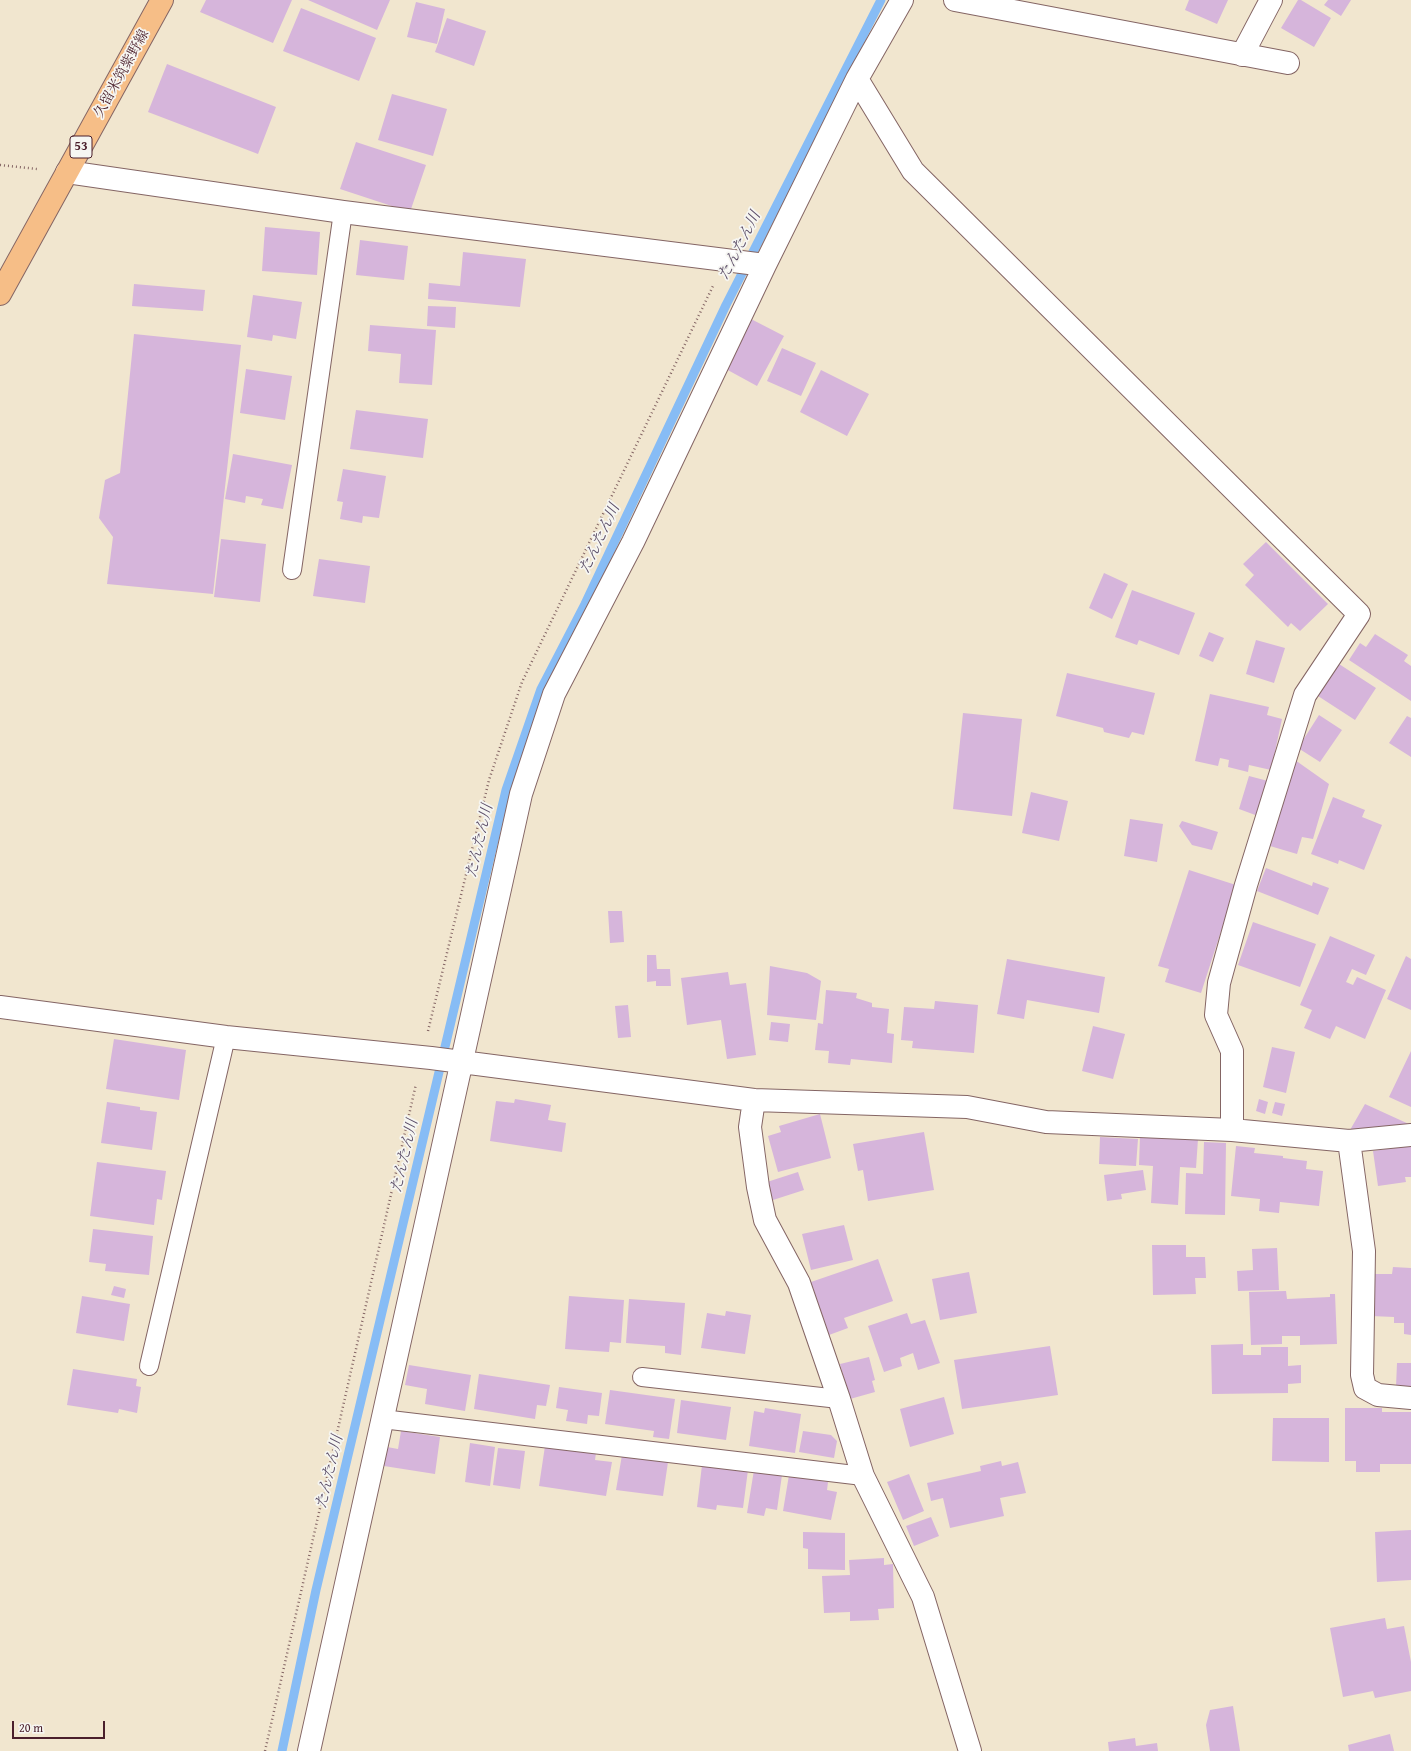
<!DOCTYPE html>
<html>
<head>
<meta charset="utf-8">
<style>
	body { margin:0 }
	#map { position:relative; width:1411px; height:1751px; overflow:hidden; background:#f1e6cf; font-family:"Gentium Book Plus",serif }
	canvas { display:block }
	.scale { position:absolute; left:12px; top:1721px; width:93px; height:18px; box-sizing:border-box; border:2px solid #4a1f2b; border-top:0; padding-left:5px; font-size:12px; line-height:14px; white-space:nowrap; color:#4a1f2b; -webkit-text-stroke:3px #f6f6f2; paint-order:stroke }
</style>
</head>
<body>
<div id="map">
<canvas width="1411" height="1751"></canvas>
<div class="scale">20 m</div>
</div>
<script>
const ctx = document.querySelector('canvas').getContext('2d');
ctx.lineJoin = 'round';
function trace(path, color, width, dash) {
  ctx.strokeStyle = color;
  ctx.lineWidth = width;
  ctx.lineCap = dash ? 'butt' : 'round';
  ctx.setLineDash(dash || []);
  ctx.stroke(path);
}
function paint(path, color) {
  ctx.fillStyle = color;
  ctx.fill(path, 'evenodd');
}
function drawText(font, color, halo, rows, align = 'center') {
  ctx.font = font + ' "Gentium Book Plus","Noto Serif JP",serif';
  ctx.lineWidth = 3.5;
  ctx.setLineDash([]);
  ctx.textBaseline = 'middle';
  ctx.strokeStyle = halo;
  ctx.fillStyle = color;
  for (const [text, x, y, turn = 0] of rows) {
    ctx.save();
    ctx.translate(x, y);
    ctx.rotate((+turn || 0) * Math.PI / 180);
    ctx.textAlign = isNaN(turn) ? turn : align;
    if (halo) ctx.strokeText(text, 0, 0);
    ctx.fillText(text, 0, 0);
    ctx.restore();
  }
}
const stream = new Path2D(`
	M282,1751L316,1590L506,790L541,689L585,604L726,305L881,0`);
const building = new Path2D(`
	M206,0H292L273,43L200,12Z
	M308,0H390L377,30Z
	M1189,0H1228L1217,24L1185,10Z
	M1298,0H1301L1331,18L1314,47L1281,28Z
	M1328,0H1351L1341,16L1324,5Z
	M416,2L445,9L437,44L407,37Z
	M301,8L376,38L359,81L283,51Z
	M447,18L486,31L474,66L435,52Z
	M167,64L276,107L258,154L148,112Z
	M392,94L447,109L433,156L378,140Z
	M356,142L426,165L410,212L340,189Z
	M265,227L320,232L317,275L262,271Z
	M360,240L408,246L404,280L356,275Z
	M463,252L526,259L520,307L428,299L429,283L460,286Z
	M134,284L205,290L203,311L132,306Z
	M253,295L302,302L296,339L273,335L272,341L247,337Z
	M428,306L456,307L455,328L427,326Z
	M751,319L784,336L757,386L724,368Z
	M370,325L436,330L432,385L399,383L401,354L368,351Z
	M134,334L241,345L213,594L107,584L113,537L99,518L105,480L120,473Z
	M782,348L816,363L801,396L767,381Z
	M246,369L292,376L285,420L240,413Z
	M821,370L869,394L847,436L800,412Z
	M356,410L428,419L423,458L350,449Z
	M233,454L292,465L283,509L261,505L263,499L246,496L245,503L225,499Z
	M343,469L386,476L379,518L363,516L362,523L340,519L343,502L337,501Z
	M221,539L266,544L260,602L214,597Z
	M1266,542L1328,604L1300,631L1291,623L1288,627L1245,585L1254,575L1243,564Z
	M319,559L370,566L365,603L313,596Z
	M1104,573L1128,584L1112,619L1089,608Z
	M1132,590L1195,613L1179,655L1139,640L1137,645L1115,637Z
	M1209,632L1224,638L1213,662L1199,656Z
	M1375,634L1408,655L1404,661L1411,666V701L1349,660L1360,643L1366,647Z
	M1256,640L1285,648L1274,683L1246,674Z
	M1339,664L1376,688L1355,720L1318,696Z
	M1067,673L1155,693L1144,735L1132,732L1129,738L1104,732L1103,728L1056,716Z
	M1210,694L1269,707L1267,715L1282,719L1271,770L1249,765L1248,772L1228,767L1229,760L1220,758L1218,766L1195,761Z
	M963,713L1022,719L1012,816L953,809Z
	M1319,715L1342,730L1320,762L1298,748Z
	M1407,716L1411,718V757L1389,743Z
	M1295,760L1329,784L1313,839L1302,837L1297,854L1270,846Z
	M1249,776L1268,781L1258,816L1239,809Z
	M1031,792L1068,801L1059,841L1022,833Z
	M1333,797L1365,810L1362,817L1382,825L1364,870L1339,860L1338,864L1311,854Z
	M1130,819L1163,824L1157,862L1124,856Z
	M1182,821L1218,832L1212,850L1192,845L1179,826Z
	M1266,868L1312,886L1313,882L1329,888L1318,915L1257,891Z
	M1189,870L1236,885L1201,993L1165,982L1169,969L1158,966Z
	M608,911H622L624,942L610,943Z
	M1253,922L1316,944L1300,987L1238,965Z
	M1330,936L1375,955L1366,975L1352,969L1346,982L1353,985L1357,977L1386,990L1365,1039L1336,1026L1330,1039L1304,1028L1312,1010L1300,1005Z
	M647,955H656L657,969H670L671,986H656V981L647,982Z
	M1406,956L1411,959V1010L1387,999Z
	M1007,959L1105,977L1099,1013L1027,1000L1024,1019L997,1014Z
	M770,966L807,973L821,981L816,1020L767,1015Z
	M728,972L730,985L746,983L756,1055L727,1059L721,1020L687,1025L681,978Z
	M826,990L857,993L856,998L872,1003V1007L889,1009L887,1033L894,1034L892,1063L851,1059L850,1065L828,1063L829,1051L815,1050L818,1023L823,1024Z
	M935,1001L978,1005L974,1053L912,1048L913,1041L901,1040L904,1007L934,1009Z
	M628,1005L631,1037L618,1038L615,1006Z
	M771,1022L790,1024L788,1042L769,1040Z
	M1093,1026L1125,1034L1113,1079L1082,1071Z
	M114,1039L186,1050L179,1100L106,1089Z
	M1272,1047L1295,1052L1286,1093L1263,1087Z
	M1411,1051V1107L1389,1097Z
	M515,1099L551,1105L548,1120L566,1123L562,1152L490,1141L496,1101L514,1103Z
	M1259,1099L1268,1102L1265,1114L1256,1111Z
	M107,1102L140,1107V1110L157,1112L152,1150L101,1143Z
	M1275,1102L1285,1104L1282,1116L1272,1113Z
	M1365,1104L1411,1125L1350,1130Z
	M820,1114L831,1158L778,1172L768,1136L781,1132L779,1126Z
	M924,1132L934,1190L868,1201L863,1170L858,1171L853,1144Z
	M1140,1136L1198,1139L1196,1168L1180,1167L1178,1205L1151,1203L1153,1166L1139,1165Z
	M1100,1137L1138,1139L1136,1166L1099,1164Z
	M1204,1142L1226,1143L1225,1215L1185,1214L1186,1173L1203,1174Z
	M1411,1145V1177H1405L1406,1182L1378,1186L1373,1151Z
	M1236,1146L1255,1148L1254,1153L1283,1156V1158L1307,1161L1306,1169L1323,1171L1319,1206L1280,1202L1279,1213L1259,1211L1260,1199L1231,1196Z
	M97,1162L166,1171L162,1200L157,1199L154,1225L90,1216Z
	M1143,1170L1146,1190L1121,1194L1122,1199L1107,1201L1104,1175Z
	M798,1172L804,1190L773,1200L767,1182Z
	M844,1225L853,1260L811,1270L802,1234Z
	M93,1229L153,1236L149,1275L105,1271L106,1264L89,1262Z
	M1152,1245H1186V1257H1205L1206,1278H1195L1196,1294L1153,1295Z
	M1277,1248L1279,1290L1238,1291L1237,1271L1253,1270L1252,1249Z
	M878,1259L893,1301L844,1318L848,1328L829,1335L811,1282Z
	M1393,1267L1411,1268V1335L1404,1334V1323H1394V1317L1371,1316L1372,1274H1392Z
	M969,1272L977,1313L940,1320L932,1279Z
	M114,1286L126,1289L124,1298L111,1295Z
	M1286,1291L1287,1299L1330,1297V1294H1335L1337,1344L1300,1345V1336H1282V1344L1251,1345L1249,1292Z
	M82,1296L130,1304L124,1341L76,1333Z
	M569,1296L624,1300L621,1343L610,1342L609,1352L565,1349Z
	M629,1299L685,1303L681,1355L665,1353V1346L626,1343Z
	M726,1311L751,1315L745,1354L701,1348L707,1313L725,1316Z
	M907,1313L911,1324L925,1320L940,1363L918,1370L913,1353L900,1358L902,1366L884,1372L868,1326Z
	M1243,1344V1355H1261V1347H1288V1366L1301,1365V1383L1288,1384V1393L1212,1394L1211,1345Z
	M1050,1346L1058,1395L962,1409L954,1360Z
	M869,1357L875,1380L872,1381L875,1392L850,1399L840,1364Z
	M1397,1363H1411V1387H1396Z
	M409,1365L471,1375L465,1411L425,1404L427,1389L405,1385Z
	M73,1369L137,1379L136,1386L141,1387L137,1413L119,1409L118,1413L67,1405Z
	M479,1374L550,1385L546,1406L537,1405L535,1419L474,1409Z
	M559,1387L602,1393L599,1416L588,1415L587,1424L566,1421L568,1410L556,1408Z
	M610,1390L675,1399L669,1439L653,1437L654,1431L605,1424Z
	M944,1397L954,1434L910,1447L900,1409Z
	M681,1400L731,1407L726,1440L677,1433Z
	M765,1408L801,1414L795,1453L749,1446L754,1411L764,1413Z
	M1345,1408H1382V1412H1411V1464H1380V1472H1356V1461H1345Z
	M1273,1418H1329V1462L1272,1461Z
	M401,1431L440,1437L435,1474L384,1466L387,1447L398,1449Z
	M803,1431L831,1435L837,1441L834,1458L799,1452Z
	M470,1443L495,1447L490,1486L465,1482Z
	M545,1446L596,1453L595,1460L612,1462L606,1496L539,1486Z
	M498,1448L525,1451L520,1489L493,1485Z
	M622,1455L668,1462L663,1496L616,1490Z
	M1001,1461L1002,1466L1018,1462L1026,1493L1000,1498L1004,1516L950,1528L943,1498L931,1501L927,1483L981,1471L980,1466Z
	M702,1465L748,1470L743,1508L717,1505L716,1510L697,1507Z
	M754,1470L782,1475L777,1510L766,1508L764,1516L747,1513Z
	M909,1474L924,1511L903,1520L887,1482Z
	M789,1475L828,1482L827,1490L837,1492L831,1520L783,1511Z
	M931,1517L939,1536L914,1546L906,1526Z
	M1411,1530V1580L1377,1582L1375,1532Z
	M803,1532L845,1533V1570L808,1569V1549L803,1548Z
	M884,1558V1565L893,1564L894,1608L878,1609L879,1620L850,1621V1612L824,1613L822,1576L850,1575L849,1560Z
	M1385,1618L1387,1629L1404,1626L1411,1662V1691L1375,1698L1373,1691L1343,1697L1330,1628Z
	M1233,1706L1240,1751H1210L1206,1725L1210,1710Z
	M1390,1734L1394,1751H1349L1348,1745Z
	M1135,1738L1136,1746L1157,1743L1158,1751H1109L1108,1742Z`);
const path = new Path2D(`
	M0,165L37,169
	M428,1031L489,780L522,682L713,286
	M265,1751L416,1084`);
const service = new Path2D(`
	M292,570L343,212
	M149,1366L226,1037
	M642,1377L839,1399
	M382,1419L863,1476`);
const minor = new Path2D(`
	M955,0L1288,63
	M1242,55L1271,0
	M857,79L913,171L1359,614L1305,695L1246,885L1219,983L1216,1015L1232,1051V1130
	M67,172L343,212L765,265
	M0,1007L226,1037L431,1058L754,1100L967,1107L1046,1122L1232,1130L1349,1141L1411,1135
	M754,1100L750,1127L758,1187L765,1220L799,1283L839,1399L863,1476L923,1597L970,1751
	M1349,1141L1364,1251L1362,1375L1365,1388L1378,1395L1411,1398
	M309,1751L521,794L554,694L633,542L765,265L857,79L902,0`);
const primary = new Path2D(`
	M0,294L162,0`);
const shields = [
	[81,147,22]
];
const shieldNames = [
	["53",81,147]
];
const streetNames = [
	["久留米筑紫野線",122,74,-61]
];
const waterNames = [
	["たんたん川",740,246,-63],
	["たんたん川",600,539,-65],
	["たんたん川",480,841,-77],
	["たんたん川",405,1156,-77],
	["たんたん川",330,1472,-77]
];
trace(stream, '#87bcf5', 9);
paint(building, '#d6b5db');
trace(service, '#846564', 20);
trace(minor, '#846564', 24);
trace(primary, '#846564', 24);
trace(path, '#846564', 2.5, [1, 3]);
trace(service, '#fff', 18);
trace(minor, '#fff', 22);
trace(primary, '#f6be87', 22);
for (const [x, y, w] of shields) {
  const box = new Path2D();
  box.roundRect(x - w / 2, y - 11, w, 22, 3);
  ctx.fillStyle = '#f6f6f2';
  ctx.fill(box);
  trace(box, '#4a1f2b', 1);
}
drawText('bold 13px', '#4a1f2b', null, shieldNames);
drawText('14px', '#4a1f2b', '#f6f6f2', streetNames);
drawText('italic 15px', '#5c4e68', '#f6f6f2', waterNames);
</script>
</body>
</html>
